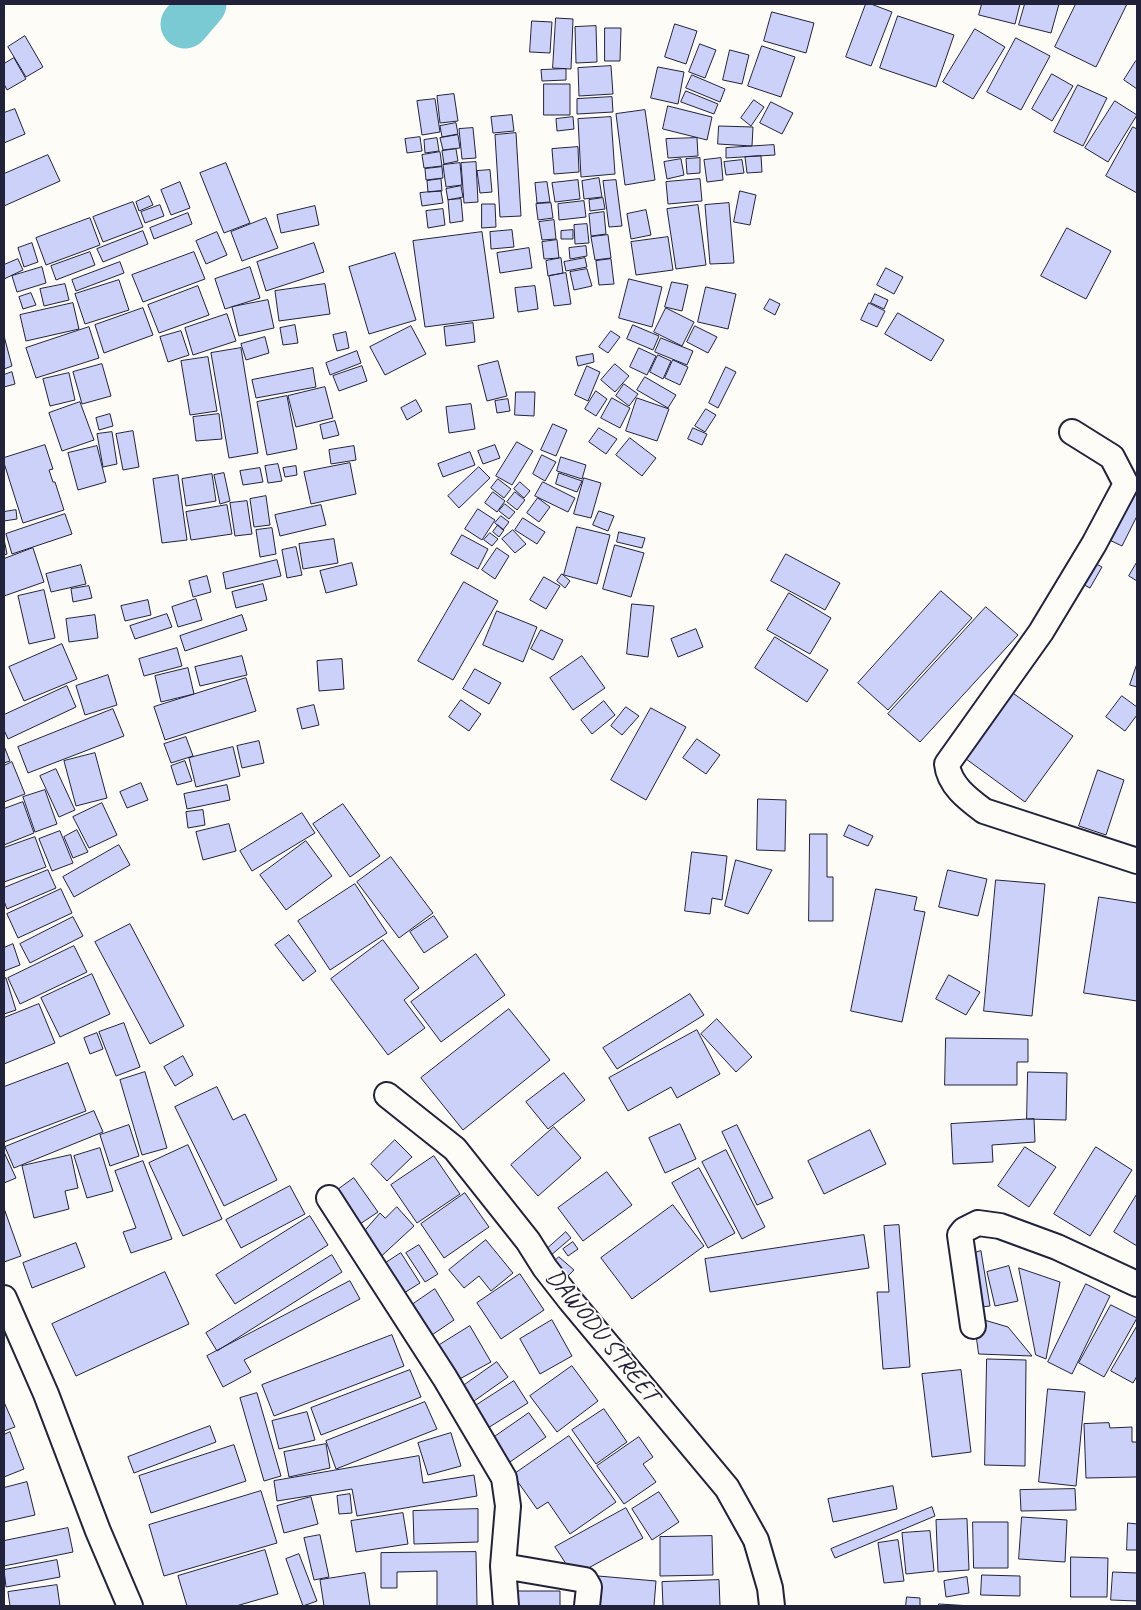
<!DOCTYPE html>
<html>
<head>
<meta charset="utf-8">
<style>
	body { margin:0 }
	#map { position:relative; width:1141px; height:1610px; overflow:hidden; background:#fdfcf7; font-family:Caveat,sans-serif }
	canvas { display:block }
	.frame { position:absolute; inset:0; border:5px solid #22223b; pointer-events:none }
</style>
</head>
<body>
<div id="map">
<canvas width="1141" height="1610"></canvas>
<div class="frame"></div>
</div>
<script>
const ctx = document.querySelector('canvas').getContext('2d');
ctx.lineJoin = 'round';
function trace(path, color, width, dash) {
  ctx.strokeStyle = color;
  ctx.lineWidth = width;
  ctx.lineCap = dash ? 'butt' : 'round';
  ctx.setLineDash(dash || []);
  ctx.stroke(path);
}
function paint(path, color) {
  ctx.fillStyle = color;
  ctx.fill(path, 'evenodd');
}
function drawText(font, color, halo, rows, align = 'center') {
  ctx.font = font + ' Caveat,sans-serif';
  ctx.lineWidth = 4;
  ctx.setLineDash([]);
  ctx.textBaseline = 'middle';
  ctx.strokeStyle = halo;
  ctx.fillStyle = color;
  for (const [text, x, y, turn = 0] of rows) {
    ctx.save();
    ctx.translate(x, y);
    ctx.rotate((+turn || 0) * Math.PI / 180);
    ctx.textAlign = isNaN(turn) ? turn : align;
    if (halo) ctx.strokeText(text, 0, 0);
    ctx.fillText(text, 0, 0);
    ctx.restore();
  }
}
const river = new Path2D(`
	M185,24L202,4`);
const building = new Path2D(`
	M866,4H871L892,12L871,66L846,57Z
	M982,4H1020L1015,24L979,15Z
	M1025,4H1059L1051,33L1019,25Z
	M1076,4H1127L1096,67L1055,47Z
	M772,12L814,23L806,53L764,41Z
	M898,16L954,35L936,87L880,68Z
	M556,18L573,19L571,69L553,68Z
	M532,21L552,22L550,53L530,52Z
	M675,24L697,31L686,64L665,57Z
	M596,26L597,62L576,63L575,27Z
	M605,28H621L620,61H605Z
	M975,29L1005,47L973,99L943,82Z
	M25,36L43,67L26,77L8,47Z
	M1016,38L1050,56L1021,110L987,92Z
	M700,44L716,50L705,78L689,72Z
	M762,46L795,57L781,97L748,86Z
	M730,50L749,55L742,84L723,80Z
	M14,58L26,79L7,90L4,84V64Z
	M1136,61L1137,62V89L1124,80Z
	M611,66L613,94L579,96L578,68Z
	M658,67L684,72L678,104L651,98Z
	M566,69V80L542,81L541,70Z
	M1052,74L1073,86L1052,121L1032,109Z
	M692,75L725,89L720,102L686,88Z
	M544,84H570V115H544Z
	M1078,85L1107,98L1083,146L1054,132Z
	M686,91L718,104L714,114L681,102Z
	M454,94L458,121L440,123L437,96Z
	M612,97L613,112L577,114V99Z
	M435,99L440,132L422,135L417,101Z
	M754,100L764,107L751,126L741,118Z
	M1115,101L1137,115L1108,162L1085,148Z
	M771,102L793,113L782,134L760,123Z
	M668,106L712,117L707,140L663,129Z
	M15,109L25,134L4,143V113Z
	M645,110L655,180L625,185L616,114Z
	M512,115L514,131L493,133L491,117Z
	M573,117L574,129L557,131L556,119Z
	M611,117L615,174L581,177L578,119Z
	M456,123L458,134L442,137L440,126Z
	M719,126L753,127L752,146L718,144Z
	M1133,127L1137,129V193L1106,176Z
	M473,128L476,158L462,159L459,129Z
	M516,133L521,216L500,217L495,135Z
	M458,135L460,148L443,150L440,138Z
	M420,137L422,151L407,153L405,139Z
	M437,138L439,151L425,153L424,140Z
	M697,138L698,156L668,158L666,139Z
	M774,145L775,155L726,158V148Z
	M578,147L579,172L554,174L552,149Z
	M456,149L458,161L444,164L442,151Z
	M440,152L442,166L424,168L422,155Z
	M48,155L60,181L4,206V174Z
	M761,156L762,172L747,173L745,157Z
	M700,158V173L687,174L686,159Z
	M721,158L723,180L707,182L704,160Z
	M681,159L684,175L667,179L664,162Z
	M742,160L744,173L726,175L724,162Z
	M476,162L478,202L464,203L461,163Z
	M226,163L250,223L224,233L200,173Z
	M460,163L462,185L446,187L443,165Z
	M442,167L443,178L426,180L425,169Z
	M490,170L492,192L480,193L477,171Z
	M599,178L602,197L584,199L582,181Z
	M441,179L442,191L428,192L427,181Z
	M700,179L702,201L668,204L666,182Z
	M578,180L580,199L555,202L552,183Z
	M616,180L622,226L609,227L603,181Z
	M180,182L190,208L171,215L161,190Z
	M547,182L550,202L537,203L535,183Z
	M461,186L463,197L448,200L446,189Z
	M441,191L443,203L422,206L420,193Z
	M740,191L756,195L750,225L734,222Z
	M149,196L153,205L139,211L136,202Z
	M603,198L605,209L590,211L589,200Z
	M461,199L463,221L450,223L448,200Z
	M584,201L586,217L559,220L558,204Z
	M133,202L143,227L103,242L93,217Z
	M551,203L553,218L538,220L536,204Z
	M729,203L734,263L710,264L705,205Z
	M482,204H495L496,227L482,228Z
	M160,205L164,216L145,223L141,212Z
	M698,205L706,265L676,269L667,209Z
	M315,206L319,225L281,233L277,215Z
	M443,209L445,225L428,228L426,211Z
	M646,210L651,235L631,239L627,214Z
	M604,212L606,234L591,236L589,214Z
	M188,213L192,224L154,239L150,228Z
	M90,218L100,245L46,265L36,238Z
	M266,218L278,248L242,261L231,232Z
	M554,220L556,239L542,240L539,222Z
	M587,224L589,243L575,244L574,225Z
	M1067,228L1111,251L1086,299L1041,276Z
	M512,230L514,247L491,249L490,232Z
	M573,230V239H561V231Z
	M143,231L148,244L103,262L97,249Z
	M217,232L227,255L206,264L196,241Z
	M482,232L494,318L425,327L413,241Z
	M608,235L611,258L595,260L591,237Z
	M668,237L673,270L636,275L631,242Z
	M557,240L559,258L544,259L542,242Z
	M32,243L38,262L24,267L18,248Z
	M314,243L324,272L266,291L257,262Z
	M586,246L587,256L570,259L569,248Z
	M529,248L532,268L500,273L497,253Z
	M90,252L95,265L56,280L51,266Z
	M194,252L205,279L143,302L132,275Z
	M395,253L416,320L369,334L349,267Z
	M561,258L563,273L548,276L546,261Z
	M585,258L587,267L566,271L564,262Z
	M18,259L23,270L4,279V265Z
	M611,259L614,284L599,285L596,261Z
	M120,262L124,273L76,291L72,280Z
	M42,267L46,283L17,292L12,276Z
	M250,267L260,298L225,309L215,279Z
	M886,268L903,277L894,294L877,285Z
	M587,269L592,286L574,290L570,272Z
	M566,273L571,304L554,306L549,276Z
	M629,279L662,287L652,327L619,318Z
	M119,280L129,310L85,324L75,294Z
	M672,282L688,285L682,311L665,307Z
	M65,284L69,300L44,306L40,289Z
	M325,284L330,314L279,321L275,291Z
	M198,286L209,315L159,333L148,305Z
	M535,286L538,309L518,312L515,288Z
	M706,287L736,294L728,329L698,322Z
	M31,293L36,305L23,309L19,297Z
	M875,294L888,300L884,309L871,303Z
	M770,299L780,304L775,315L764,309Z
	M268,300L274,328L239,336L232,307Z
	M73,303L79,329L26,341L20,315Z
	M869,303L885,311L877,327L861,320Z
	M143,308L153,335L104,353L95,325Z
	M666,308L694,322L682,346L654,332Z
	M898,313L944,340L931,361L885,334Z
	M227,314L236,341L193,355L185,328Z
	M473,323L475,342L446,346L444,327Z
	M295,325L298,343L283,345L280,328Z
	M633,325L659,336L653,350L627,339Z
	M411,326L426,354L385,375L370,347Z
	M695,326L717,337L708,353L687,342Z
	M89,327L99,358L36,378L26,348Z
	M181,331L189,355L168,362L160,337Z
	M611,331L620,337L608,353L599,347Z
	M346,332L349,348L337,351L333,335Z
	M4,336L12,366L4,369Z
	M265,337L269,353L246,360L241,344Z
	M661,338L693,351L687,365L655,352Z
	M241,348L258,453L229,458L211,353Z
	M639,348L656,356L647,375L630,367Z
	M357,351L361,363L330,375L326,363Z
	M593,354L594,362L578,366L576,357Z
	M658,355L671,361L663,379L650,372Z
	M208,357L217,411L190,415L181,361Z
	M673,360L688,367L680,385L665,378Z
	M498,361L507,396L487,401L478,366Z
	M102,364L111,396L82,404L73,372Z
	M615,364L629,376L615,392L601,380Z
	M362,366L367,381L339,391L333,376Z
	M587,366L600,372L588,401L575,395Z
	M726,367L736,372L718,408L709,403Z
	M313,368L316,387L256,398L252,380Z
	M12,372L15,384L4,387V375Z
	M69,373L75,400L50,406L43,379Z
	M645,377L676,395L668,408L637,390Z
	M624,384L638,394L629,406L616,396Z
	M325,387L333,418L296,427L288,396Z
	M596,391L607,399L596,416L585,409Z
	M516,392H535L534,416L515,415Z
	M287,396L297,449L267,455L257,402Z
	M612,398L630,408L620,428L601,418Z
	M637,398L669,409L657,441L626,431Z
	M508,399L510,411L497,413L495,401Z
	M416,400L422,411L407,420L401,408Z
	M80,402L94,440L62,451L49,413Z
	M471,404L475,429L449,433L446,407Z
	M706,409L716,415L705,432L695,426Z
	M110,414L113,426L99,430L96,418Z
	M219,414L222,439L196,441L193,417Z
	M335,421L339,435L323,439L320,425Z
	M553,424L567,430L556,456L541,450Z
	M599,428L617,439L606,454L589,442Z
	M693,428L707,434L702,445L688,439Z
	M133,431L139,467L123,470L116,434Z
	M112,432L117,464L103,467L97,434Z
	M630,438L656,458L642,476L616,455Z
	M517,442L533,451L512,485L496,476Z
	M45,445L53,469L49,470L53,482H55L64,510L23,523L4,463V458Z
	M495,445L500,458L483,464L478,451Z
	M97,446L106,482L78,490L68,453Z
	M354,446L356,460L331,464L329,450Z
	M470,452L475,465L443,477L438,464Z
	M542,455L556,462L545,481L533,474Z
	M561,457L586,465L582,479L557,471Z
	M350,463L356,494L311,504L304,472Z
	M278,464L282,481L268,483L265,466Z
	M296,466L297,475L285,477L283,468Z
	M479,467L490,478L459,508L448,496Z
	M260,468L263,482L243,485L240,471Z
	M224,473L230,501L220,504L214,475Z
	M559,473L582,481L577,492L556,484Z
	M212,474L216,501L186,506L182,479Z
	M178,475L187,540L162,543L153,479Z
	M584,478L601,483L591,518L574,514Z
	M498,479L511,489L504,498L491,488Z
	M520,482L530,491L524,498L514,489Z
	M543,482L575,498L568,512L535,496Z
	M1127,489L1137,494V516L1122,546L1103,537Z
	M493,492L505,501L497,512L485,503Z
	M515,492L525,500L517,510L507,502Z
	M266,496L270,525L254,527L250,499Z
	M538,498L550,507L539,522L527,513Z
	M247,501L252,534L235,536L230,503Z
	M505,504L515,512L509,519L499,511Z
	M227,505L232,534L191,540L186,512Z
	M321,505L326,525L280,536L275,515Z
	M478,509L495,520L482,540L465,529Z
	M16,510L17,519L4,521V512Z
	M599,511L614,516L608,531L593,525Z
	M65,514L72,534L12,554L6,534Z
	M501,516L509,522L503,530L495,523Z
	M523,518L545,532L537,544L515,530Z
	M498,525L504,530L499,537L493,532Z
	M577,527L610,535L597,584L564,575Z
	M272,528L276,554L260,557L256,530Z
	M513,530L526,544L515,553L502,539Z
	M619,532L645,538L642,548L617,542Z
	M490,533L498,539L492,546L484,540Z
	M462,535L488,549L478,569L451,554Z
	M4,539L7,554L4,555Z
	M334,539L338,563L303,569L299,544Z
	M615,545L644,553L631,597L603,589Z
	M296,547L302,575L287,578L282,550Z
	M33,548L44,582L4,596V559Z
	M497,548L509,556L495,579L482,570Z
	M786,554L840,583L825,610L771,581Z
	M1087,559L1102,567L1090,588L1075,580Z
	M277,560L281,576L226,589L223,573Z
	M1137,562V581L1129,576Z
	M352,563L357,585L326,593L320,571Z
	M81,565L86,584L51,592L46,574Z
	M562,574L570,581L565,588L557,581Z
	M207,576L211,592L193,597L189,581Z
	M544,577L560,586L546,609L530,600Z
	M464,582L498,601L453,680L418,661Z
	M263,584L267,600L236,608L232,592Z
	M89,586L92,598L73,602L71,589Z
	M44,590L55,638L29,644L18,596Z
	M941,591L972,618L888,710L858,683Z
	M789,593L831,618L810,654L767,630Z
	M196,599L202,620L178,627L172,607Z
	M148,600L151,615L125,621L121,606Z
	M632,604L654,606L648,657L627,654Z
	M986,607L1018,635L920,742L888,714Z
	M497,611L537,627L523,662L483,645Z
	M167,614L172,627L135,639L130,626Z
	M95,615L98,638L69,642L66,619Z
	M242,615L247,630L185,651L180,636Z
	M696,629L703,647L678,657L671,639Z
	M541,630L563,640L553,660L531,649Z
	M775,637L828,670L807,702L755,668Z
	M62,644L77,679L24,701L9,667Z
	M177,648L182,666L144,676L139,659Z
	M242,656L247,675L200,686L195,667Z
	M582,656L605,688L573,710L550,678Z
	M342,659L344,689L319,691L317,661Z
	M1137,664V687L1130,685Z
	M188,668L194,694L161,702L155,676Z
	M475,669L501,683L489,704L463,689Z
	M108,675L117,705L85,715L76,686Z
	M246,678L256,711L165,740L154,707Z
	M67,686L76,707L8,739L4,730V715Z
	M1010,691L1073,736L1025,802L962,756Z
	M1122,696L1137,707V715L1125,731L1106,717Z
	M461,700L481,714L469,731L449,717Z
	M604,701L615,715L592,734L581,720Z
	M314,705L319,725L302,729L297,709Z
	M626,707L639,716L622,735L611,726Z
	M651,708L686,727L646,800L611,780Z
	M113,709L124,736L28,773L18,747Z
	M186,737L193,756L171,763L164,744Z
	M697,739L720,755L706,774L683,758Z
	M259,741L264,763L242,768L237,746Z
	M4,746L10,761L4,763Z
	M233,747L240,776L196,787L189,758Z
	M95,753L107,798L76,806L64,761Z
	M185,761L192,781L177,785L171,766Z
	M12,762L25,794L4,802V766Z
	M56,769L75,810L59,817L40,776Z
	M1098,770L1124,780L1106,835L1079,826Z
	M141,783L148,800L127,808L120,792Z
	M227,785L230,800L187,809L184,794Z
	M45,790L57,824L35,832L23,797Z
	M758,799L786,800L785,851L757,850Z
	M23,802L34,833L4,845V809Z
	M102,803L117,835L89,848L73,817Z
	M343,804L380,856L350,877L313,824Z
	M203,810L205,825L188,828L186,812Z
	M302,813L315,833L252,871L240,851Z
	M229,824L236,851L203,860L196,832Z
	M849,825L873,836L868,846L844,836Z
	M77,830L88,852L73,858L64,837Z
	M60,831L73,863L52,871L39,839Z
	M810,834H827V877H833V921H809Z
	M35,837L46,867L4,882V848Z
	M306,841L332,876L286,910L260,875Z
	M119,845L130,865L74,897L63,877Z
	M692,852L727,856L722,900L712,898L710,914L685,911Z
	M391,857L433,913L399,938L357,882Z
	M736,860L772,870L748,914L725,906Z
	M48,870L56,888L7,909L4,901V888Z
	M948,870L987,879L978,916L939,907Z
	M996,880L1045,884L1032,1016L984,1011Z
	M355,884L387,933L330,970L298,921Z
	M61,889L72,913L18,938L7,914Z
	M876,889L917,897L914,910L925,912L902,1022L851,1011Z
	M1099,897L1137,903V1001L1084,993Z
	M434,916L448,937L424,953L410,932Z
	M73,917L83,936L30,963L20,944Z
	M130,924L184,1026L150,1044L95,942Z
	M289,935L316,971L303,981L275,945Z
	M383,940L419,988L404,1000L425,1028L388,1055L331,979Z
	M13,944L20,965L4,971V948Z
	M74,946L87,972L20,1004L8,978Z
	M476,954L505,995L441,1042L411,1002Z
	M92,974L110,1014L60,1037L41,998Z
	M949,975L980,992L966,1015L936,999Z
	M6,978L16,1010L4,1014V979Z
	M690,994L704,1015L617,1069L603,1048Z
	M39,1004L55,1043L4,1064V1018Z
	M509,1009L550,1060L463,1130L421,1078Z
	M717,1019L752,1057L736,1072L701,1034Z
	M124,1023L140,1067L116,1076L99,1032Z
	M697,1030L720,1074L677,1098L671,1087L628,1111L609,1078Z
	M97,1033L103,1049L90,1054L84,1038Z
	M946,1038L1028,1039V1062H1017V1085H945Z
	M183,1056L193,1075L175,1086L164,1067Z
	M68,1063L86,1111L4,1142V1087Z
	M145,1072L167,1148L142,1155L120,1080Z
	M1028,1072L1067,1073L1066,1120L1027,1119Z
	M564,1073L585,1100L548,1129L526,1102Z
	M217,1087L233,1120L245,1114L277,1180L224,1206L175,1107Z
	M94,1111L103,1132L14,1168L5,1147Z
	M1034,1119L1035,1142L992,1145L993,1162L953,1164L951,1124Z
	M680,1124L696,1159L665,1173L649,1138Z
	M129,1125L139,1156L110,1166L100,1135Z
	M737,1125L773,1198L757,1205L722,1132Z
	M554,1127L581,1158L538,1196L511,1165Z
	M870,1130L886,1164L824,1194L808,1161Z
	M395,1140L412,1157L387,1181L371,1164Z
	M188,1145L222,1219L183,1236L149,1163Z
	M1025,1147L1056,1167L1029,1207L998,1186Z
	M1096,1147L1132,1170L1090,1236L1054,1214Z
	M100,1148L113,1191L87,1198L74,1156Z
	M726,1150L765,1227L742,1239L702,1162Z
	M4,1152L16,1178L4,1183Z
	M71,1155L78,1188L65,1191L69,1209L34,1218L22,1166Z
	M434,1156L460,1194L417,1223L391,1185Z
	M143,1161L172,1239L131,1253L123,1232L136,1228L115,1171Z
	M699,1168L735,1233L708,1248L672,1183Z
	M607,1172L632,1205L583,1241L558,1208Z
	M354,1178L378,1212L354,1228L332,1194Z
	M290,1186L305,1214L241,1248L226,1220Z
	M465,1193L489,1227L444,1258L421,1224Z
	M1137,1194V1246L1114,1232Z
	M673,1205L704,1246L632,1299L601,1258Z
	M397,1207L414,1226L375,1262L360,1236L380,1213L385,1218Z
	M5,1211L21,1256L4,1262V1212Z
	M310,1216L328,1245L235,1304L216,1275Z
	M899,1225L910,1367L883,1369L877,1292H889L884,1226Z
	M566,1232L571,1238L543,1262L539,1256Z
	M864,1235L869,1268L710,1292L705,1259Z
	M486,1240L513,1273L491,1291L479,1276L464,1288L449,1270Z
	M573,1242L578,1249L568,1256L563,1249Z
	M76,1243L85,1267L32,1288L23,1263Z
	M419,1245L438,1274L425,1282L406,1253Z
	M981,1251L990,1306L971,1308L964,1256Z
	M401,1253L420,1283L396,1298L378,1268Z
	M332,1255L342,1272L217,1351L206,1333Z
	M559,1257L574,1270L564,1280L549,1267Z
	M1009,1266L1018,1301L995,1306L987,1272Z
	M1019,1268L1060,1282L1046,1359L1036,1355Z
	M165,1272L189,1324L76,1376L52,1324Z
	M520,1274L544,1310L501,1339L477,1303Z
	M350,1281L360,1299L244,1360L251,1372L223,1387L207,1356Z
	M1086,1284L1110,1296L1072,1374L1048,1362Z
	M435,1289L454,1320L423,1341L406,1309Z
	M1111,1305L1137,1318L1104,1377L1079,1363Z
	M974,1317L1008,1327L1032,1356L979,1354Z
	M552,1320L572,1356L540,1374L520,1339Z
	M470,1326L491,1362L454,1382L433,1349Z
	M1137,1326V1376L1133,1383L1111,1371Z
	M392,1335L404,1366L274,1416L262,1385Z
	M987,1359L1026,1360L1025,1466L985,1465Z
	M497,1362L508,1377L467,1406L456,1391Z
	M572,1366L598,1401L557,1432L530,1396Z
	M410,1370L421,1397L321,1435L311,1408Z
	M961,1370L971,1452L932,1457L922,1374Z
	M514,1381L528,1403L483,1431L469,1410Z
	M1048,1389L1085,1392L1076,1486L1039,1482Z
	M257,1393L281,1476L264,1481L240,1398Z
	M4,1402L15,1427L4,1431Z
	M425,1402L437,1429L336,1469L326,1441Z
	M604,1409L627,1442L596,1464L572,1430Z
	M307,1412L315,1440L279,1449L272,1421Z
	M529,1413L546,1437L507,1464L490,1440Z
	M1109,1423L1110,1428L1132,1427V1442H1137V1477L1086,1478L1084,1424Z
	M210,1426L216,1442L134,1473L128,1457Z
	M10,1432L24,1469L4,1477V1435Z
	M451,1433L461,1466L428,1475L418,1443Z
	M569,1436L616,1502L570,1534L548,1502L537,1509L513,1475Z
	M639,1437L653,1457L643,1464L656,1482L624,1504L597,1466Z
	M326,1444L330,1468L289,1477L284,1452Z
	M234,1445L246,1481L151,1513L139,1476Z
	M419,1456L423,1483L474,1475L477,1496L357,1516L352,1489L277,1501L274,1481Z
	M27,1482L35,1515L4,1522V1488Z
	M893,1486L897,1509L833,1522L828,1499Z
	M1075,1489L1076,1510L1021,1511L1020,1490Z
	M261,1491L277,1543L164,1576L149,1525Z
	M659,1492L679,1522L652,1540L632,1509Z
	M350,1494L352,1513L339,1514L337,1496Z
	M311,1497L318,1524L284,1533L277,1506Z
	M932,1507L935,1516L835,1558L831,1549Z
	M626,1508L643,1538L574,1576L555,1547Z
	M478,1509V1542L414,1544L413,1511Z
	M403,1513L408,1544L356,1552L351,1521Z
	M1022,1517L1067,1520L1065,1562L1019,1559Z
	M967,1519L969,1570L938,1572L936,1520Z
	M973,1522H1008V1568H974Z
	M1128,1523L1137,1524V1550H1127Z
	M68,1528L73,1552L4,1566V1541Z
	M930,1531L934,1571L906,1574L902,1533Z
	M320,1535L329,1577L314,1580L304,1538Z
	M712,1536L713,1575L660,1576V1537Z
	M898,1540L904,1581L884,1583L878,1543Z
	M265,1550L278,1594L236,1606H187L178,1576Z
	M476,1552L477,1606H437V1571L397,1572V1588H381V1553Z
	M299,1554L317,1601L303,1606L286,1559Z
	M1071,1557L1108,1558L1107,1597H1071Z
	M57,1560L60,1577L6,1587L4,1570Z
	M1113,1572L1137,1573V1601L1111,1600Z
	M365,1573L370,1606H324L320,1580Z
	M982,1575L1020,1576V1596L981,1595Z
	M598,1576L656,1581L654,1606H595Z
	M967,1577L969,1593L946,1597L944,1581Z
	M719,1580L720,1606H663L662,1582Z
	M57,1585L60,1606H10L8,1592Z
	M515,1591H560V1606H515Z
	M907,1597L920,1598V1606H906Z
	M939,1604L972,1606H939Z`);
const street = new Path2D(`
	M1072,432L1112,457L1126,484L1094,544L1041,632L947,764C949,785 968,799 984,811L1137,861
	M387,1095L455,1149L528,1241L545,1268L570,1300L727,1488L756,1540L770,1588L772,1606
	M329,1198L445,1378L504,1478L508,1506L503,1566L506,1606
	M4,1298L46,1394L98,1531L130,1606
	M973,1326L960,1235L964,1230L978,1223L1000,1226L1057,1247L1137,1284
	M503,1566L585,1580L589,1587L587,1606`);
const streetNames = [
	["DAWODU STREET",602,1336,51]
];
trace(river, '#79cad2', 49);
paint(building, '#cbd1f9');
trace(building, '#22223b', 1);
trace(street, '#22223b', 28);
trace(street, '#fdfcf7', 24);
drawText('25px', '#22223b', '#fdfcf7', streetNames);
</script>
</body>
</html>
